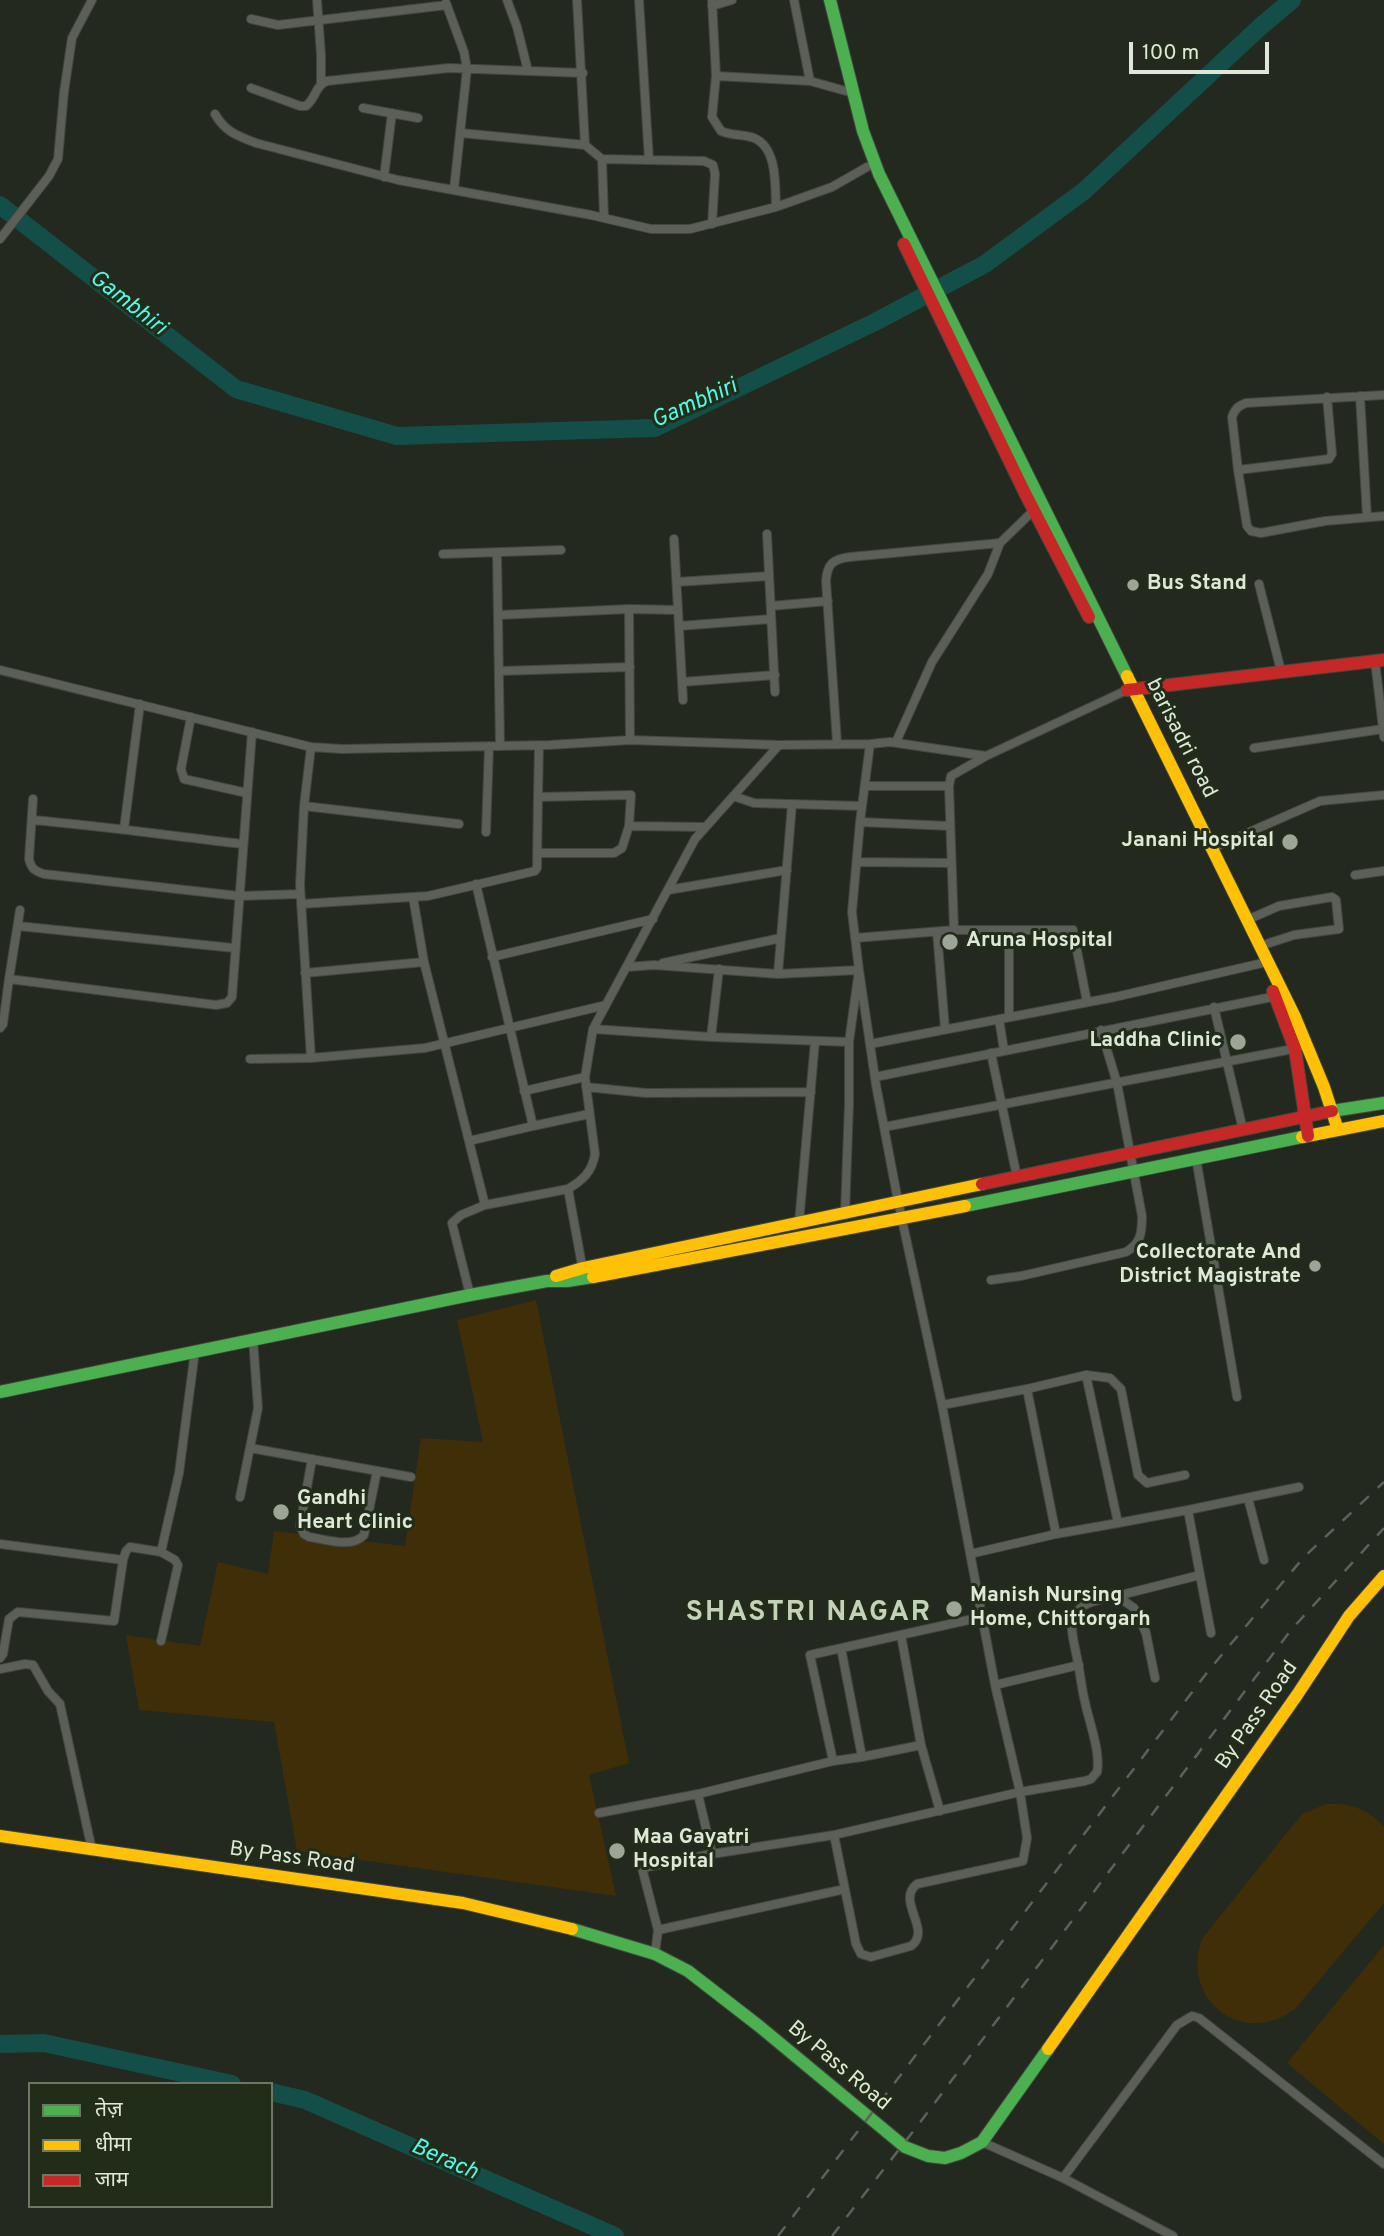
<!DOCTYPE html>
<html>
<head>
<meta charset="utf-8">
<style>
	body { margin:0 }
	#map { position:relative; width:1384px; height:2236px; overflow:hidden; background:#23291e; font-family:Overpass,"Noto Sans Devanagari",sans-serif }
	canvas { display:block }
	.legend { position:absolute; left:28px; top:2082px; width:245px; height:126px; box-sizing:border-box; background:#222d19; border:2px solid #6e7766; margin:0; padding:9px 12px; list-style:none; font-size:21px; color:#dfe7d9 }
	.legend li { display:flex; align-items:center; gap:14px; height:35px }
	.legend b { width:35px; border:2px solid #6e7766 }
	.scale { position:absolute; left:1129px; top:42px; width:140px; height:32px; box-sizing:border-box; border:4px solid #dfe7d9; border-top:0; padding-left:9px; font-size:21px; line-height:24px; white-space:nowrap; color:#dfe7d9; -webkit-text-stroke:5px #222d19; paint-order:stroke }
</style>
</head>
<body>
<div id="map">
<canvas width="1384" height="2236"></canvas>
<ul class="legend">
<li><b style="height:9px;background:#4caf50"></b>तेज़</li>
<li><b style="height:9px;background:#ffc107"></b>धीमा</li>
<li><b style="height:9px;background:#c62828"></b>जाम</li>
</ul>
<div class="scale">100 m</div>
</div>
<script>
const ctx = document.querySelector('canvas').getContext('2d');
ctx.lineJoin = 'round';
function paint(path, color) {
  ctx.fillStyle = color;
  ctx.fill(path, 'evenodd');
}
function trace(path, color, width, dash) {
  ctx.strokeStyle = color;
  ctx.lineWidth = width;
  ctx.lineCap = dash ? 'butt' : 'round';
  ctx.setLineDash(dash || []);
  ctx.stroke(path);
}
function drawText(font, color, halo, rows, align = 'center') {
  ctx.font = font + ' Overpass,sans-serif';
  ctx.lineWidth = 6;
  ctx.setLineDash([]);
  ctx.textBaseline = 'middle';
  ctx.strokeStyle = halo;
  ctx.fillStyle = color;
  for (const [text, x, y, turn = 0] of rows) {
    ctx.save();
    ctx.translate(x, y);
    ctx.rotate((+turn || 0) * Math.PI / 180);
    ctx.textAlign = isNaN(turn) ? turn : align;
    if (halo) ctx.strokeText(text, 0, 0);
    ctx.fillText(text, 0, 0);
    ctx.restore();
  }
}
const green = new Path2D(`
	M536,1300L629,1763L589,1775L616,1896L297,1851L274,1722L139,1710L126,1635L200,1646L218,1562L268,1574L274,1531L405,1546L421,1438L483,1442L457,1320Z
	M1326,1804C1349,1802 1369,1809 1384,1827V1903L1295,2009C1243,2048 1180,2000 1202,1939L1302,1814Z
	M1384,1945V2144L1287,2063Z`);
const river = new Path2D(`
	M0,205L236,389L397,436L655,428L875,322L985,264L1084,191L1260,27L1292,0
	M0,2044L44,2043L232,2084
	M271,2092L305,2100L615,2236`);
const street = new Path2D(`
	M317,0L321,55V84
	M507,0L517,27L528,71
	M577,0L585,145
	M794,0L810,81
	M446,3L464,52L467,69L454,189
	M712,6L732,0
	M251,19L278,25L447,5
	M716,76L810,81L853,93
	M251,88L300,106H306C316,98 315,86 327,81L449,68L583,73
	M363,108L418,118
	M215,114C225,132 238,136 256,143L398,180L591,215L651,229H690L776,207C775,187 778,148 754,138C744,134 731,136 721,131L712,117L716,76L712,0
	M461,133L575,144L585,145L602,159
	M649,160L704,161L713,165L715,174L712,224
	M384,177L392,113
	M776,207L832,187L867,167
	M604,218L602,159L649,160L639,0
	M0,239L49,176L58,159L64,92L72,38L92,0
	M1360,396L1367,517
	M1327,397L1332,454L1329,459L1238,470L1247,526L1251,531L1261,533L1325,521L1384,516
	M1238,470L1232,417C1235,409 1238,406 1246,403L1384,395
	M767,534L775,692
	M674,539L683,700
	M443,554L561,550
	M497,554L500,746
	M677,582L769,576
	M1259,584L1281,671
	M771,606L828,601
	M629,609L630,740
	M499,615L629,609L677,610
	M679,626L771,619
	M1375,661L1384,737
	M0,670L311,747L342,749L549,745L630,740L779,745
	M500,671L630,667
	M682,682L775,675
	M191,717L181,769L184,779L247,793
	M896,742L932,662L988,574L1000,543L1034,510
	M837,743L826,581C827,564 833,559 850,557L1000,543
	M539,745L538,797L631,795L629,826L705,827
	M311,747L304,806L300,885L311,1058L425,1048L606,1005
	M1254,748L1383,729
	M865,786H949
	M733,796L754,803L862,806
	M33,799L29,859C31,868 34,871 44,874L239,896L300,894
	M304,806L459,824
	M32,820C103,826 172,836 243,844
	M860,822L950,826
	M124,829L140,704
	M486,832L489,746
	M1213,848L1320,801L1384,795
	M538,853H614L622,848L629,826
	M858,862L951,863
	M1355,875L1384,871
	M668,890L787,870
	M413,897L424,962L485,1205L461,1215L452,1223L470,1295
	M301,904L428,896L535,871L537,868L538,797
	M1247,920L1279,906L1332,897L1336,900L1339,929L1294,935L1260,946
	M18,926L234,948
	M954,930H1009
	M937,932L945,1029
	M855,938L954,930L949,786L951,776L986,756
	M492,957L653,919
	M663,963L781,938
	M627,967L654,965L778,974L859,970L849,1042V1104L845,1213
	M305,973L424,962
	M778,974L792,804
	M9,979L20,910
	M1214,1007L1243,1130
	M1009,1017V930H1073L1087,1002
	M999,1019L1004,1050
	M0,1028L3,1024L9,979L216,1005L227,1003L232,997L252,732
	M593,1029L711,1037L719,969
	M711,1037L849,1042
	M870,1044L1115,997L1267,962
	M991,1053L1017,1177
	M250,1059L311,1058
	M875,1077L1277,996
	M586,1087L646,1093L811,1092
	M524,1091L585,1077
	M533,1126L589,1114
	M884,1127L1298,1048
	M469,1141L533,1126L476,884
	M1196,1158L1237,1397
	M485,1205L568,1189
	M799,1223L815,1041
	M583,1271L568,1189C583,1180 592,1172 595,1154L585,1077L593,1029L695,839L779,745L870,744
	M991,1280L1021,1276L1126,1252C1141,1243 1142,1233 1142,1216L1117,1083L1101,1030
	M1086,1375L1110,1378L1121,1389L1138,1475L1147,1483L1185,1475
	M1027,1389L1086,1375L1118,1523L1056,1534
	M942,1405L1027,1389L1056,1534L970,1554
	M250,1448L411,1477
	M312,1459L300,1526L304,1534L309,1537C325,1539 352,1549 364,1535L377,1471
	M240,1497L258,1408L253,1339
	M1248,1498L1264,1560
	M1188,1510L1299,1487
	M0,1544L123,1560L126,1551L130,1547L161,1552L179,1473L195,1351
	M161,1552L175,1560L178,1565L161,1641
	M1200,1575L1211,1633
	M1117,1596L1200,1575L1188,1510L1118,1523
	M841,1648L862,1757L833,1761L810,1655L982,1617
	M0,1658L3,1654L9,1619L18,1612L114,1621L123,1560
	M1079,1665L995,1685L1020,1792L834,1835L856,1944L861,1954L871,1957L911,1946C933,1930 895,1901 917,1884L1023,1861L1027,1838L1020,1792L1085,1781L1091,1779L1097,1772C1101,1752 1089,1722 1085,1702C1081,1686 1080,1670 1076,1653C1074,1642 1069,1626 1074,1616C1081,1601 1104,1599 1117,1596L1134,1608L1146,1633L1155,1678
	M0,1669L25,1664L33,1665L48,1691L60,1704L92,1850
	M995,1685L942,1405L898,1201L876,1085L859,970L852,912L860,822L870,744L890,742L986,756L1127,690
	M921,1745L940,1811
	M862,1757L921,1745L901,1635
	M833,1761L698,1794L712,1854L642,1868L658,1930L845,1889
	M599,1813L698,1794
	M712,1854L834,1835
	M655,1954L658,1930
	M982,2142L1063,2178L1173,2236
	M1063,2178L1177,2025L1192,2016L1199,2018L1384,2164`);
const fast = new Path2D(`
	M830,0L863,131L879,174L1127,676
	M1332,1111L1384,1103
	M965,1206L1302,1137
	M0,1392L470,1295L547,1281H567L593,1277
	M572,1929L655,1954L688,1971L759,2026L905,2147L928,2156L945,2158L961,2153L982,2142L1048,2049`);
const slow = new Path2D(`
	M1127,676L1295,1017L1324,1087L1338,1130L1302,1137
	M1338,1130L1384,1121
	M556,1276L583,1268L982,1184
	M593,1277L965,1206
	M0,1836L463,1903L572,1929
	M1048,2049L1297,1695L1349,1616L1384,1576`);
const jam = new Path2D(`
	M904,244L1025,493L1089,617
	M1127,690L1384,660
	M1273,991L1295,1049L1308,1136
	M982,1184L1332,1111`);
const rail = new Path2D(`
	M778,2236L1209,1670L1304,1557L1384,1482
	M832,2236L918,2125L1291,1630L1384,1528`);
const markers = [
	[1133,585,7,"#9da498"],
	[1290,842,9,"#9da498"],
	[950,942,9,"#9da498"],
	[1238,1042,9,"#9da498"],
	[1315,1266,7,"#9da498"],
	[281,1512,9,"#9da498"],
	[954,1609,9,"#9da498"],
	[617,1851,9,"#9da498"]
];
const poiNames = [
	["Bus Stand",1147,585],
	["Janani Hospital",1274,842,"right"],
	["Aruna Hospital",966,942],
	["Laddha Clinic",1222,1042,"right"],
	["Collectorate And",1301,1254,"right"],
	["District Magistrate",1301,1278,"right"],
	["Gandhi",297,1500],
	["Heart Clinic",297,1524],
	["Manish Nursing",970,1597],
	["Home, Chittorgarh",970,1621],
	["Maa Gayatri",633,1839],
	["Hospital",633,1863]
];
const streetNames = [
	["barisadri road",1180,739,63],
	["By Pass Road",1258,1716,-55],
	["By Pass Road",292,1859,8],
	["By Pass Road",838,2067,40]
];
const waterNames = [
	["Gambhiri",127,304,38],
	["Gambhiri",695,405,-24],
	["Berach",444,2161,24]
];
const districtNames = [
	["SHASTRI NAGAR",809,1614]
];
paint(green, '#402e09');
trace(river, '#134e48', 18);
trace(street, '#41473d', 10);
trace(fast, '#41473d', 14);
trace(slow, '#41473d', 14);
trace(jam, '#41473d', 14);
trace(street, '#5c5e58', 8);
trace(fast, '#4caf50', 12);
trace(slow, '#ffc107', 12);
trace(jam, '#c62828', 12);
trace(rail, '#5e605a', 2.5, [12, 12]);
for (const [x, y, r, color] of markers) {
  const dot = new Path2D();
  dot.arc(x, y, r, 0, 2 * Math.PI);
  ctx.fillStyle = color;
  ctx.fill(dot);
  trace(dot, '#222d19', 2.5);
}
drawText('bold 21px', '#dfe7d9', '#222d19', poiNames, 'left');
drawText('21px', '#dfe7d9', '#222d19', streetNames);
drawText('italic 23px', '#53f8e8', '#222d19', waterNames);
ctx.letterSpacing = '2px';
drawText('bold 28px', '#c3d3b9', '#222d19', districtNames);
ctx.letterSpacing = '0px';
</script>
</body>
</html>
